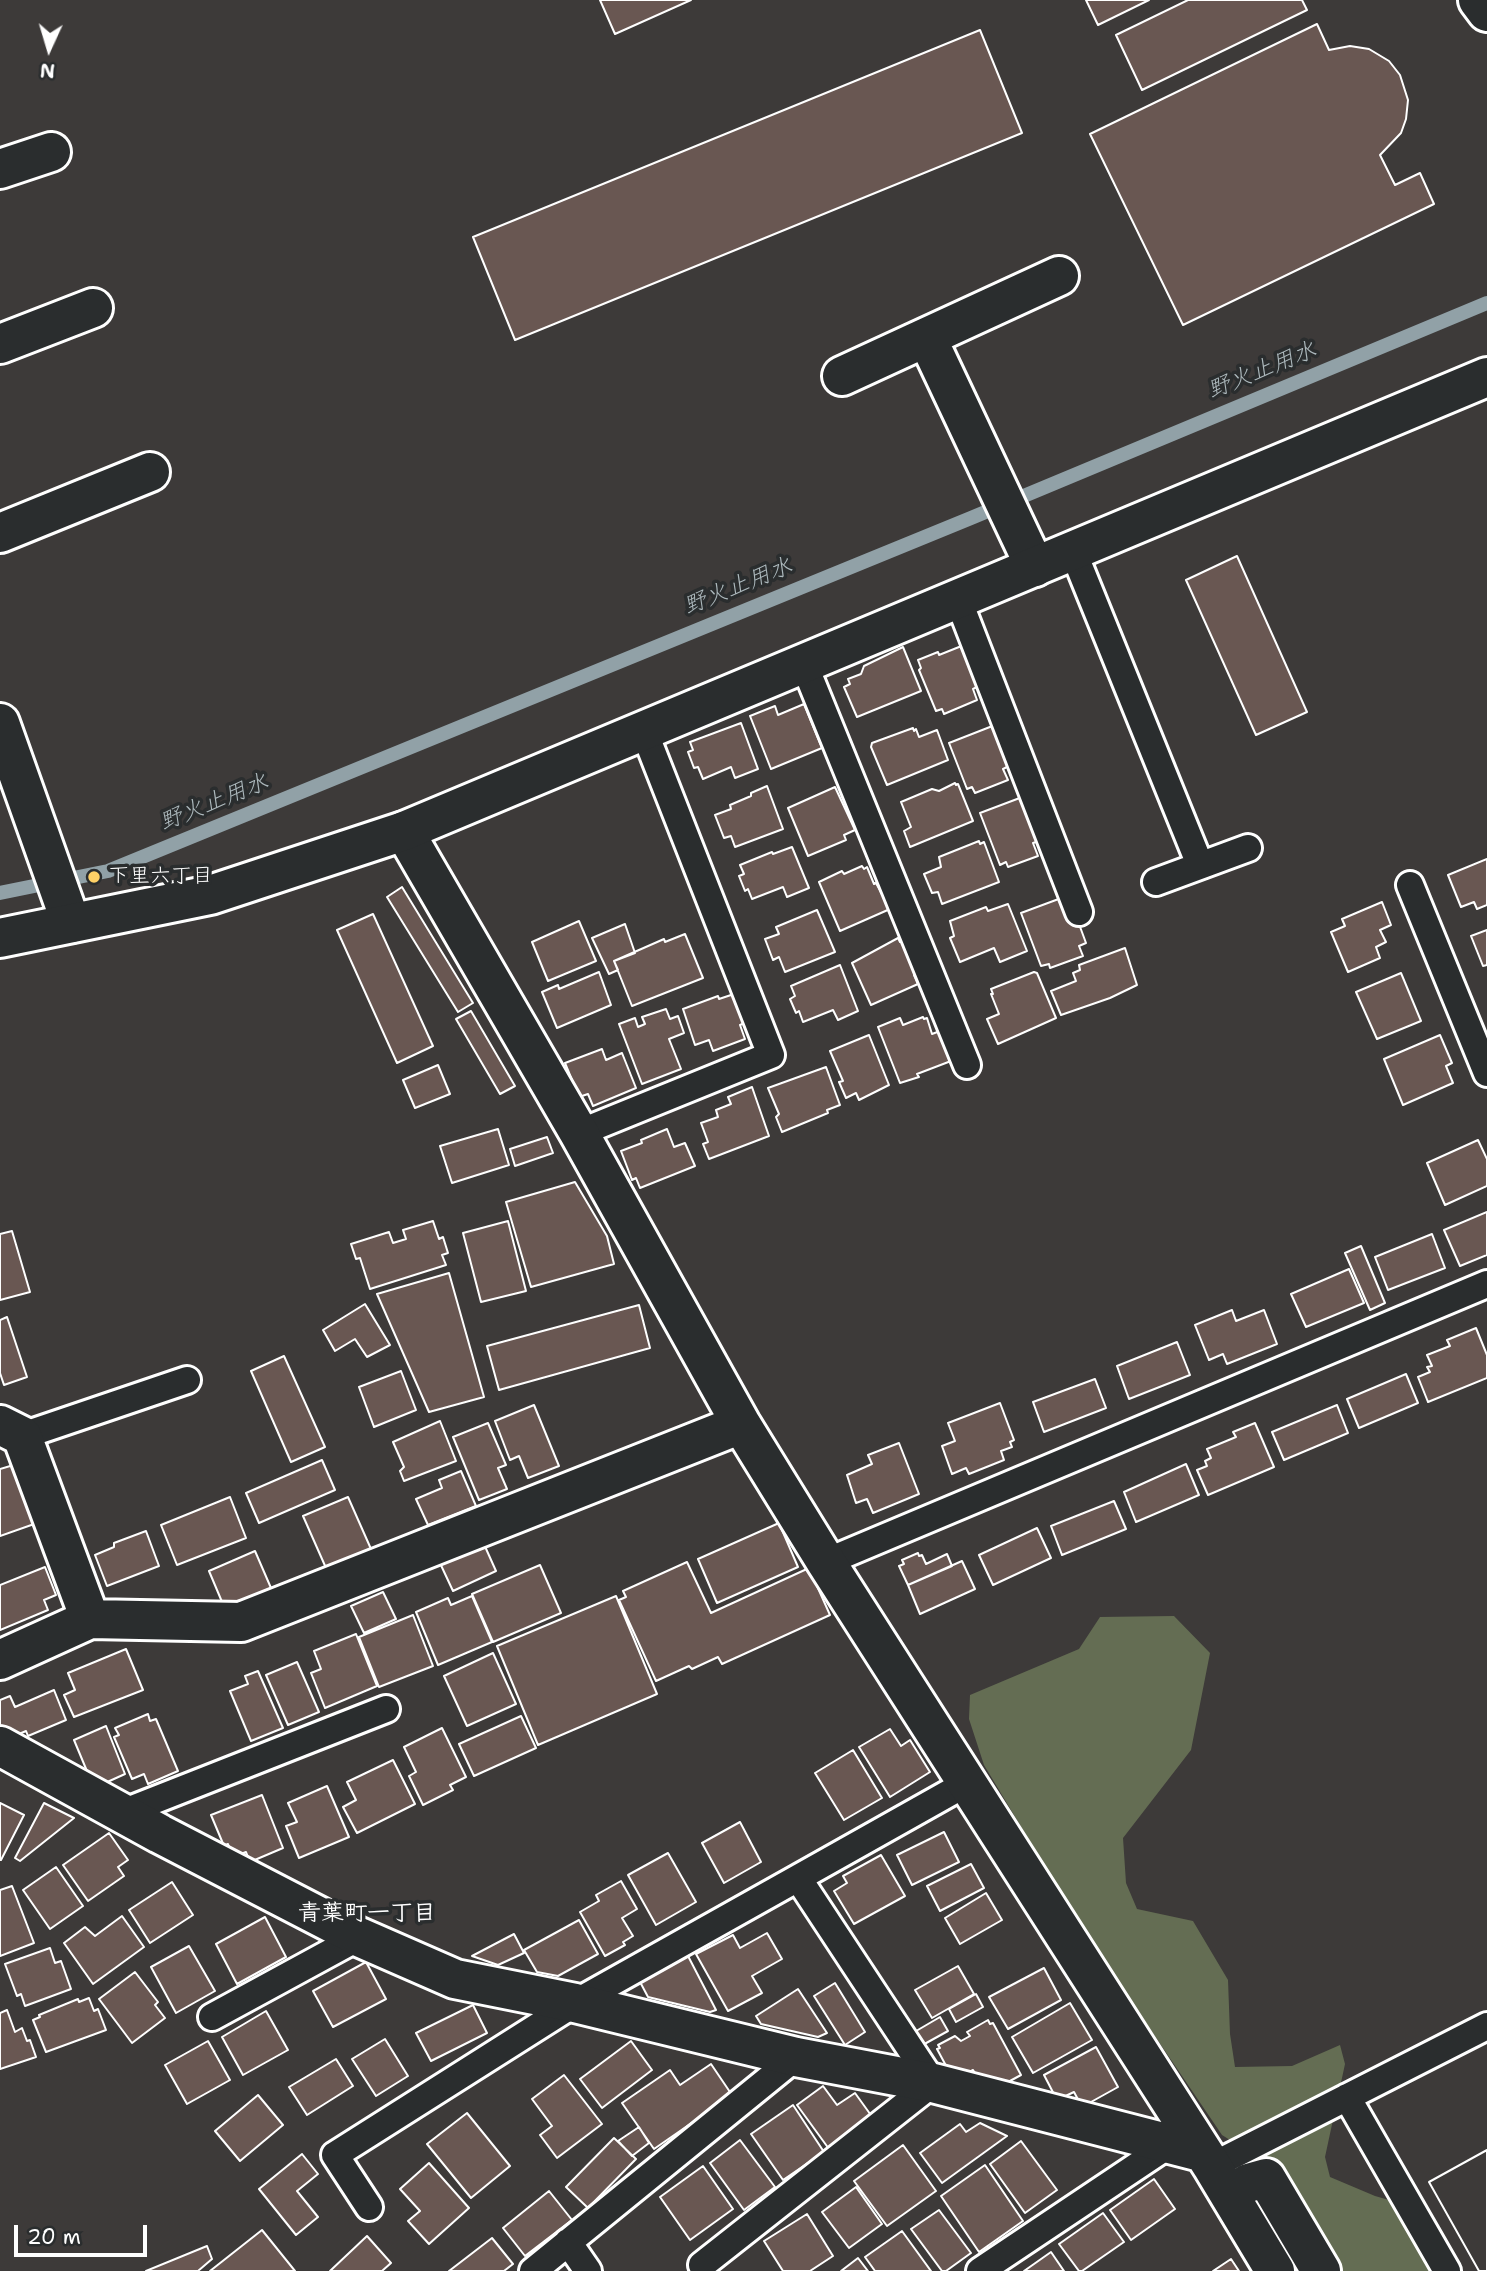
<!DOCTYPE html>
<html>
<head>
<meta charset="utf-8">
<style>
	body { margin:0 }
	#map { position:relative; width:1487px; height:2271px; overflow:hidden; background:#3d3a39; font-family:"Shantell Sans",sans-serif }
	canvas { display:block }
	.north { position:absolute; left:14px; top:14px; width:70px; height:70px; -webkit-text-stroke:5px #2a2d2e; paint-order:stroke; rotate:184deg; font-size:19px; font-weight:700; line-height:28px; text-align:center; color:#fff }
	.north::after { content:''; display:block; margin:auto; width:24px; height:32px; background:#fff; clip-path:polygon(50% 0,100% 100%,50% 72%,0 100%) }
	.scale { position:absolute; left:14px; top:2225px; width:133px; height:32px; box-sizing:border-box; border:4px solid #fff; border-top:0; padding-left:9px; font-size:21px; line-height:24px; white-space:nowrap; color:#fff; -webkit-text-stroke:5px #2a2d2e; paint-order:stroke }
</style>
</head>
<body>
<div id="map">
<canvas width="1487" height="2271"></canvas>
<div class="north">N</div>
<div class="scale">20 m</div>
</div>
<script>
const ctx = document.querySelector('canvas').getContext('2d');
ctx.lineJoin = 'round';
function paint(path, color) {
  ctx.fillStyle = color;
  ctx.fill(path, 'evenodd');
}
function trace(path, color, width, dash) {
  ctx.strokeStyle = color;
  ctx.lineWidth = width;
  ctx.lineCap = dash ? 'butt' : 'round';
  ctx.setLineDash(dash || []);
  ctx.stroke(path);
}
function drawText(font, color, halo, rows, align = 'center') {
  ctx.font = font + ' "Shantell Sans","Klee One",sans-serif';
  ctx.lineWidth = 7;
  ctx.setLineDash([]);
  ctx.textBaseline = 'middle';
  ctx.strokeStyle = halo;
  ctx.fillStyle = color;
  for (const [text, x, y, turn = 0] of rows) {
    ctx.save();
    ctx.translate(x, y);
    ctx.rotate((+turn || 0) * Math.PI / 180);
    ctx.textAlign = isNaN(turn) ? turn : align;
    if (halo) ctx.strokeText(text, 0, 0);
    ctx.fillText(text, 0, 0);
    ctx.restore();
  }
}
const green = new Path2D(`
	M1174,1616L1210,1653L1191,1750L1123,1838L1126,1883L1137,1909L1193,1921L1228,1980L1230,2034L1235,2067L1292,2066L1340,2045L1345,2064L1325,2157L1330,2177L1375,2196L1396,2202L1436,2271H1335L1274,2168L1222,2135L1083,1930L984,1765L969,1719L970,1695L1079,1649L1100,1617Z`);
const stream = new Path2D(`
	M0,893L108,871L971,518L1487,303`);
const building = new Path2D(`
	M600,0H691L615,34Z
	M1086,0H1149L1098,25Z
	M1188,0H1302L1307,10L1142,90L1116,35Z
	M1317,24L1329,50L1350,46L1369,49L1389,61L1400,75L1408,100L1406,119L1401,133L1380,155L1395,185L1420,173L1434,204L1183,325L1090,134Z
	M980,30L1022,133L515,340L473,237Z
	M1237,556L1307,712L1256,735L1186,580Z
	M964,645L979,686L973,689L977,700L944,714L942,709L936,711L919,670L921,668L918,660L938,652L939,655Z
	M903,647L921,691L857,717L844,687L850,684L848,679L861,674L864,666Z
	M804,704L822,748L771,769L750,716L775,706L778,715Z
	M741,723L758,769L735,778L731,767L703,779L698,767L694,768L688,752L693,750L690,742Z
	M995,725L1009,766L1003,769L1008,780L975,793L972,787L967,789L949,743Z
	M913,728L914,731L916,729L919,737L937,730L948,760L887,785L871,747L872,743Z
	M955,783L956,785L958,784L973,821L910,847L904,831L911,827L901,802L932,789L939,791Z
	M767,786L783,829L735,847L731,836L724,838L715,815L731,809L730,805L751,796V793Z
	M835,787L855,830L844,835L846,840L808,856L788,808Z
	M1025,796L1042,840L1033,843L1038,856L1008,867L1006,862L1000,865L980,813Z
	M979,841L980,844L984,842L999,882L942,904L938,892L932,893L924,874L941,867L939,857Z
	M792,847L809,888L787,897L783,887L752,899L748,889L745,891L739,876L744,874L740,865L772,852L773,854Z
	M1487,859V905L1477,909L1474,902L1461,907L1448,875Z
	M862,866L864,869L867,867L874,884L876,883L890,909L840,931L819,882L842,871L844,874Z
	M402,887L473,1003L458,1012L387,897Z
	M1064,897L1076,926L1079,924L1086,943L1079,946L1083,956L1050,968L1049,964L1041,966L1021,913Z
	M1382,902L1391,925L1380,930L1386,942L1376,947L1380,958L1348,972L1331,932L1345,926L1342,919Z
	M1008,904L1027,951L1000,962L994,948L960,962L950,938L954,936L950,921L986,907L988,911Z
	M817,910L835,952L785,972L779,957L773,960L765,939L779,934L776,927Z
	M373,914L433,1046L397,1063L337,930Z
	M579,921L596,961L548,981L532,942Z
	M625,924L635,953L614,961L618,970L609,974L592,938Z
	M1487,930V965L1483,966L1471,936Z
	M685,934L703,978L632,1006L614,961L664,939L665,942Z
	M898,938L900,942L902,941L917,974L914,975L918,984L871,1005L852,963Z
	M1125,948L1137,985L1110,998L1061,1015L1051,991L1076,981L1073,973L1080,970L1079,965Z
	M840,965L858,1011L838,1020L833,1010L803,1022L799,1011L796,1013L790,999L795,996L791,986Z
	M599,972L611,1005L557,1028L542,992L558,985L559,989Z
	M1034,972L1037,973L1056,1018L998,1044L987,1019L999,1014L991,994H993L991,989Z
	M1401,973L1421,1021L1377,1039L1356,992Z
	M737,993L747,1022L740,1025L745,1039L713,1051L709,1040L695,1045L683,1009L718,996L719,999Z
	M666,1009L670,1019L678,1016L684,1033L669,1039L681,1069L642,1084L619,1024L635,1018L638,1027L645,1024L642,1017Z
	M471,1011L515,1086L500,1094L456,1019Z
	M923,1017L924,1019L927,1018L932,1034L940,1031L951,1061L917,1074L919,1077L900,1083L878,1027L900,1018L903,1025Z
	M869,1035L889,1085L859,1100L856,1093L846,1098L839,1082L843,1081L830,1051Z
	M1440,1035L1452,1063L1446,1066L1453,1083L1403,1105L1384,1059Z
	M602,1049L606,1060L622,1053L636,1088L593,1106L588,1094L579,1097L565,1063Z
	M438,1065L450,1094L415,1108L403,1080Z
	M826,1067L840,1105L827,1110L828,1113L782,1132L776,1117L779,1114L768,1088Z
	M752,1087L769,1136L709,1159L703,1144L708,1142L701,1123L718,1117L716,1110L731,1104L728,1097Z
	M498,1129L509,1165L452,1183L440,1146Z
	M667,1129L674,1147L685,1143L695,1166L640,1188L636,1178L632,1180L621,1151L642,1143L641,1140Z
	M547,1137L553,1153L515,1166L510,1149Z
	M1478,1140L1487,1159V1186L1445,1205L1427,1163Z
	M575,1182L607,1236L614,1264L531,1287L506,1202Z
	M1487,1212V1255L1460,1266L1444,1230Z
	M433,1221L439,1239L443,1237L448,1253L442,1255L446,1265L370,1289L360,1258L356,1259L351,1244L389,1232L393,1243L406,1239L403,1230Z
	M508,1221L526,1291L481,1302L463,1233Z
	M12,1231L30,1292L0,1300V1234Z
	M1432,1234L1445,1268L1388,1290L1375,1257Z
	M1361,1246L1385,1303L1370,1310L1345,1253Z
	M1349,1269L1364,1303L1306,1327L1291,1294Z
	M449,1273L484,1397L429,1412L377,1294Z
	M365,1304L390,1345L367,1357L355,1339L335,1351L323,1330Z
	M639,1305L650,1348L499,1390L487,1346Z
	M1232,1310L1236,1321L1264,1310L1277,1344L1227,1364L1223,1354L1209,1360L1195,1325Z
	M7,1317L27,1377L4,1385L0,1373V1320Z
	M1476,1328L1487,1355V1378L1428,1402L1418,1377L1430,1372L1427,1367L1432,1366L1427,1355L1450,1346L1447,1340Z
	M1177,1342L1190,1375L1129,1399L1117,1366Z
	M284,1356L325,1447L291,1462L251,1371Z
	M401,1371L416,1410L374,1427L359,1387Z
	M1406,1374L1418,1403L1359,1428L1347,1399Z
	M1095,1379L1106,1408L1044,1432L1033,1402Z
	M1000,1403L1014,1440L1010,1442L1012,1447L1001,1451L1004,1460L969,1474L966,1468L952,1474L942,1446L955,1441L948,1423Z
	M534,1405L559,1466L528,1478L519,1456L510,1460L495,1421Z
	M1337,1405L1348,1433L1284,1460L1272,1432Z
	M440,1421L456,1461L404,1481L400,1471L404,1467L393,1442Z
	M488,1423L506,1465L498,1468L507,1489L479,1500L453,1437Z
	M1255,1423L1274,1467L1208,1495L1197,1470L1207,1466L1205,1461L1211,1458L1207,1449L1236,1437L1233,1432Z
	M899,1443L919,1494L873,1513L867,1499L856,1503L847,1475L872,1464L868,1455Z
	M322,1460L335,1490L259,1523L246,1493Z
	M17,1464L37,1523L0,1536V1469Z
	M1186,1464L1199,1495L1136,1522L1124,1492Z
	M461,1471L476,1506L428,1525L416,1499L442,1488L439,1480Z
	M230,1497L246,1538L177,1565L161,1525Z
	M348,1497L371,1549L326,1568L303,1516Z
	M1114,1501L1126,1529L1062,1555L1051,1526Z
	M779,1523L798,1567L717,1603L698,1559Z
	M1037,1528L1051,1558L993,1585L979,1555Z
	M146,1531L159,1566L107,1586L95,1555L114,1547V1543Z
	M483,1542L496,1571L453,1591L439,1561Z
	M255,1551L271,1588L225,1609L209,1571Z
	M918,1553L919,1556L922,1555L926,1564L947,1554L952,1566L908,1585L899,1566L904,1564L902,1560Z
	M962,1561L975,1589L920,1614L908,1585Z
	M687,1562L711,1613L809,1568L830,1615L722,1664L718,1657L692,1669L689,1666L656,1681L619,1600L626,1597L623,1591Z
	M540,1565L561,1613L493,1642L472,1594Z
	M45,1567L56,1595L44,1600L48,1610L0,1630V1585Z
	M383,1592L396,1619L364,1633L351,1606Z
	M472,1596L492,1642L438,1665L416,1612L448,1598L451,1605Z
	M616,1596L657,1694L538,1745L497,1646Z
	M413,1615L433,1666L379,1687L359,1637Z
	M356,1634L377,1686L325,1708L311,1673L321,1669L314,1651Z
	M126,1649L143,1690L74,1717L64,1695L75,1690L68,1673Z
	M493,1653L516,1704L467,1726L444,1676Z
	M297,1662L319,1712L288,1725L266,1675Z
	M258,1671L283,1728L251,1741L230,1691L248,1684L245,1676Z
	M54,1690L66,1720L28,1736L26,1731L12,1737L0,1731V1700L10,1696L15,1707Z
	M148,1714L150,1721L156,1719L178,1771L148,1784L144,1774L132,1779L114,1737L119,1735L115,1728Z
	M521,1716L536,1748L474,1776L459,1744Z
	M106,1726L125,1774L94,1788L74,1740Z
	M442,1728L466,1777L450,1785L453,1790L423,1805L409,1776L416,1772L404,1747Z
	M890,1729L901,1746L910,1740L930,1772L890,1797L859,1747Z
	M853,1750L882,1798L844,1820L815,1773Z
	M393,1760L415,1804L357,1833L343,1807L356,1800L347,1782Z
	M327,1786L349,1837L299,1858L286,1826L297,1822L288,1803Z
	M262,1795L283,1848L250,1862L246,1852L233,1857L228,1844L224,1846L211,1815Z
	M0,1803L24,1815L1,1860H0Z
	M44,1803L74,1818L20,1861L15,1858Z
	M740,1822L761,1862L724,1883L702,1843Z
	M944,1832L959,1862L912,1885L897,1855Z
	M109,1833L128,1860L118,1867L124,1876L88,1901L63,1865Z
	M668,1853L696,1902L656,1925L628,1875Z
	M881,1855L905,1896L854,1924L834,1891L847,1883L843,1876Z
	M971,1864L984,1888L940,1911L927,1886Z
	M56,1867L83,1906L50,1929L23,1890Z
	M621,1881L637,1909L622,1918L633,1936L623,1942L625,1945L605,1956L580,1912L599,1901L596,1895Z
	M172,1882L193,1915L150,1943L129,1910Z
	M12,1886L34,1943L0,1956V1890Z
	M986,1893L1002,1920L960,1944L945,1918Z
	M122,1916L144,1947L93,1984L64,1943L85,1927L95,1936Z
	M265,1917L286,1957L237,1984L216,1944Z
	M579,1920L598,1954L558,1976L537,1972L524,1950Z
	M767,1933L782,1959L752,1976L762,1993L728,2011L696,1954L733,1935L740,1948Z
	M514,1934L524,1953L498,1965L472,1956Z
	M189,1946L215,1991L176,2013L151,1967Z
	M50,1948L55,1963L61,1961L71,1989L25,2006L21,1994L17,1996L5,1964Z
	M687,1954L716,2010L710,2012L648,1997L639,1980Z
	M366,1962L386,1999L333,2027L313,1991Z
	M958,1966L974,1994L932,2018L915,1990Z
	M1044,1968L1061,2000L1008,2029L989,1997Z
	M135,1972L158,2002L155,2005L165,2018L132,2043L99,1999Z
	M835,1983L865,2032L845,2045L814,1996Z
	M798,1989L827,2033L818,2037L761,2024L756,2016Z
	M976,1994L983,2007L956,2022L949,2009Z
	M89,1998L94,2011L98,2009L106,2030L46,2052L33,2020L40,2017L39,2015L78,1999L79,2002Z
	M1070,2003L1092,2040L1033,2073L1012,2037Z
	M473,2005L487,2033L431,2061L416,2033Z
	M7,2010L15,2032L22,2028L27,2041L30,2040L36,2057L0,2069V2013Z
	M266,2011L288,2050L243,2075L222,2037Z
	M940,2017L948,2031L919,2047L911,2034Z
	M988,2020L990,2024L993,2023L1021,2075L997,2088L991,2078L981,2083L973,2070L962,2076L951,2075L937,2049L940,2048L938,2045L955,2036L961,2041L970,2036L967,2032Z
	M385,2039L408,2076L376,2096L352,2059Z
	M208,2041L230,2080L187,2104L165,2065Z
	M631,2041L652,2070L602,2108L580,2079Z
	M1096,2047L1118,2087L1082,2107L1074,2092L1057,2100L1044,2075Z
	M336,2059L353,2086L307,2115L289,2087Z
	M711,2064L732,2095L654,2149L622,2103L670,2070L680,2085Z
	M564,2075L602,2124L557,2158L540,2135L552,2126L532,2099Z
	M823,2086L837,2105L855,2093L873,2118L829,2149L797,2105Z
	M258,2095L283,2125L240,2161L215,2131Z
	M793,2105L824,2152L783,2180L751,2134Z
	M467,2113L510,2166L471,2198L427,2144Z
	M980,2123L1007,2136L942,2183L920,2153L960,2124L966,2132Z
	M639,2127L649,2143L632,2156L618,2141Z
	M614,2138L636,2159L588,2208L566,2187Z
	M740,2140L775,2187L744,2210L710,2163Z
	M1021,2141L1057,2190L1025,2213L990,2164Z
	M903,2145L936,2191L887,2226L854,2181Z
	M1487,2150V2271H1479L1429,2182Z
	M1487,2150V2271H1479L1429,2182Z
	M302,2154L318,2174L297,2191L318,2217L296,2235L259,2189Z
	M429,2163L469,2208L429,2244L408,2221L420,2211L400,2189Z
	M985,2165L1023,2221L979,2252L941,2196Z
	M703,2166L733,2209L690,2240L660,2197Z
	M1154,2179L1175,2209L1131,2240L1110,2210Z
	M856,2187L882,2224L849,2248L822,2212Z
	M549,2191L572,2220L525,2256L503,2228Z
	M939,2210L971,2253L946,2271H942L911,2229Z
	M1103,2213L1124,2242L1082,2271H1079L1059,2244Z
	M807,2214L833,2256L810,2271H783L764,2241Z
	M262,2230L295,2271H210Z
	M902,2231L931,2271H875L865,2257Z
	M367,2236L391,2263L382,2271H330Z
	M492,2238L513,2264L504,2271H449Z
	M207,2246L212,2259L198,2271H146Z
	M1051,2252L1064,2271H1024Z
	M858,2258L868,2271H841Z
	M1231,2259L1239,2271H1213Z`);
const lane = new Path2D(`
	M1073,551L1200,865
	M958,599L1079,912
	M804,664L967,1065
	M1156,882L1248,848
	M1410,885L1487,1073
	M579,1133L771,1055L644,731
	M22,1436L187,1380
	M826,1562L1487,1284
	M122,1813L386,1709
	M798,1878L967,1783
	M212,2017L359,1937
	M1347,2097L1447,2271
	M1212,2166L1487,2026
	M369,2207L335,2155L575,2003L798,1878L933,2083L702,2265
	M568,2242L588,2271
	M533,2271L796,2057
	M980,2271L1170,2144`);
const street = new Path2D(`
	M0,169L51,152
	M927,338L1035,567
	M0,344L93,308
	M842,376L1059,276
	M0,533L150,472
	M0,723L71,923
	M404,831L579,1133L741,1424L826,1562L1212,2166L1275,2271
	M0,1425L22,1436L90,1619
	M0,1660L90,1619L241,1622L741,1424
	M0,1746L160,1834L359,1937L455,1979L575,2003L796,2057L933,2083L1201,2152
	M1248,2183L1266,2178L1321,2271`);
const secondary = new Path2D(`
	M1478,0L1487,12
	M0,938L210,895L404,831L1487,377`);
const markers = [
	[94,877,7,"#ffd166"]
];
const poiNames = [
	["下里六丁目",108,877]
];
const waterNames = [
	["野火止用水",1262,371,-22],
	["野火止用水",738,587,-22],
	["野火止用水",214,803,-22]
];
const neighbourhoodNames = [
	["青葉町一丁目",367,1914]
];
paint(green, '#646d53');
trace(stream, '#91a1a7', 14);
paint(building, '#695752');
trace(building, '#fff', 2);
trace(lane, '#fff', 32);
trace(street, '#fff', 44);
trace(secondary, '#fff', 44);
trace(lane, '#2a2d2e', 26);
trace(street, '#2a2d2e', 38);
trace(secondary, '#2a2d2e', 38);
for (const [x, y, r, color] of markers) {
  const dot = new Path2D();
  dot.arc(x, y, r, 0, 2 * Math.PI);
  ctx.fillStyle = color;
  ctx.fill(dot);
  trace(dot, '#2a2d2e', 2.5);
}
drawText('21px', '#fff', '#2a2d2e', poiNames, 'left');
drawText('italic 23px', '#adb9bd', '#2a2d2e', waterNames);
drawText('bold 23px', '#fff', '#2a2d2e', neighbourhoodNames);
</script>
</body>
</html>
